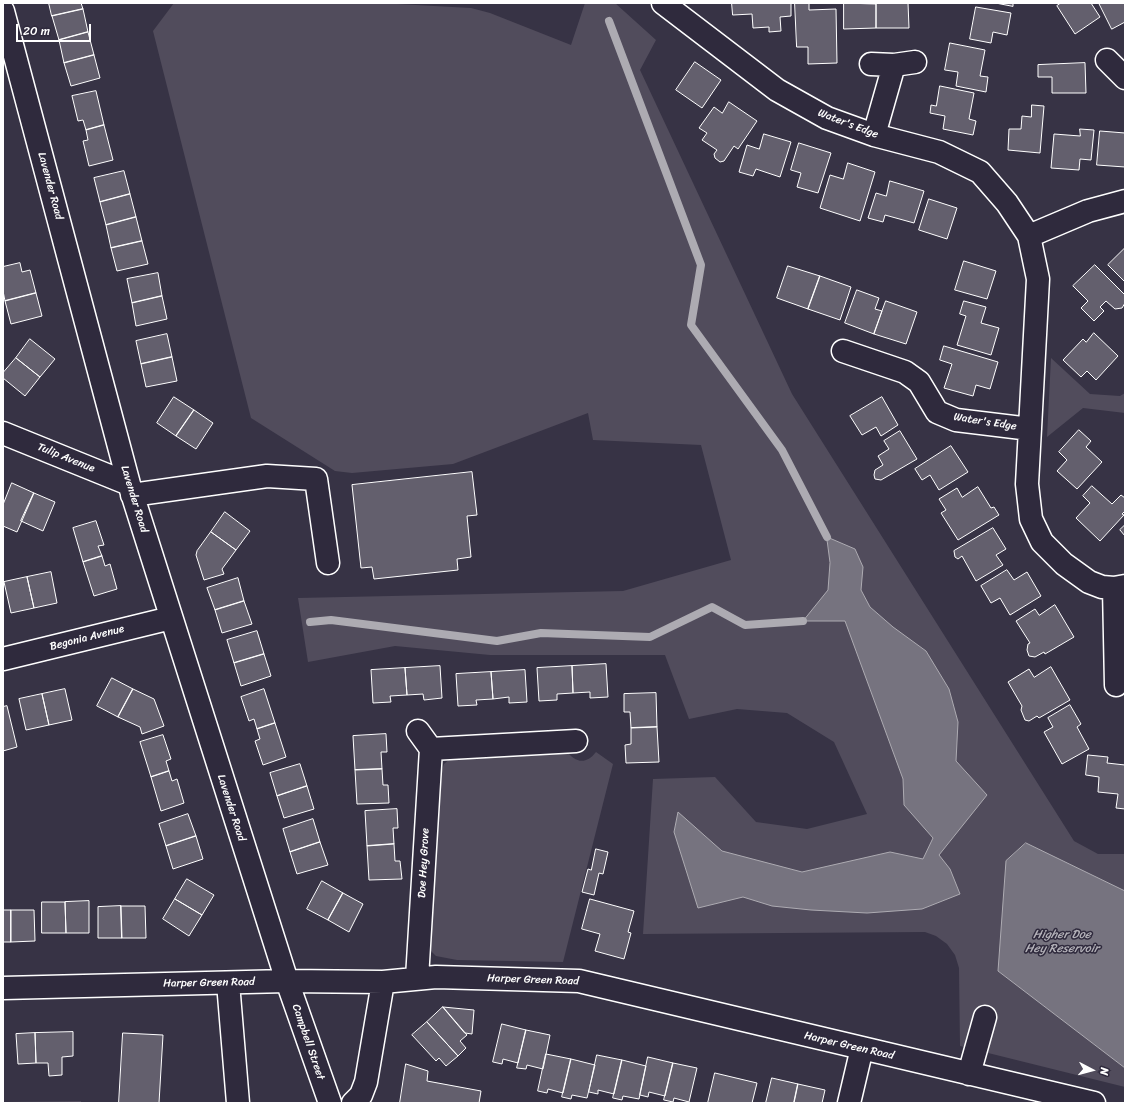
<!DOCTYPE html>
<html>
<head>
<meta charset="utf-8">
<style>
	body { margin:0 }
	#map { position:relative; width:1128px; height:1106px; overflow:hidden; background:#373345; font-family:Sriracha,sans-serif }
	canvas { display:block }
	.frame { position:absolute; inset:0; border:4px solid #fff; pointer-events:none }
	.north { position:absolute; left:1072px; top:1050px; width:40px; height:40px; -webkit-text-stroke:3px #2f2a3d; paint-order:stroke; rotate:96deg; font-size:11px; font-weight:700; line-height:16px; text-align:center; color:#fff }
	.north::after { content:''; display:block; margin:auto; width:14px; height:18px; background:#fff; clip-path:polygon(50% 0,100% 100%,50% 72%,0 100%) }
	.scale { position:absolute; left:16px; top:24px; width:75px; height:18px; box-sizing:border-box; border:2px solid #fff; border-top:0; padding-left:5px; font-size:12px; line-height:14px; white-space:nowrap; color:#fff; -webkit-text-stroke:3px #2f2a3d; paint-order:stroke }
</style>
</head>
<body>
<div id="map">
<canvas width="1128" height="1106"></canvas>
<div class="frame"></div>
<div class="north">N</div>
<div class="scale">20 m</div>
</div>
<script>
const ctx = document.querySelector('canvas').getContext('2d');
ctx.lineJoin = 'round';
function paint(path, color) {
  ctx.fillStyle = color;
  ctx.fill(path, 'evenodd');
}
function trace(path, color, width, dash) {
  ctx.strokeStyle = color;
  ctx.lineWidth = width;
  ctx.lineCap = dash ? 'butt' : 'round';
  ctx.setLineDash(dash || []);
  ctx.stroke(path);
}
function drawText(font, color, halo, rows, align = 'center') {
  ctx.font = font + ' Sriracha,sans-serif';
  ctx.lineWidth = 3;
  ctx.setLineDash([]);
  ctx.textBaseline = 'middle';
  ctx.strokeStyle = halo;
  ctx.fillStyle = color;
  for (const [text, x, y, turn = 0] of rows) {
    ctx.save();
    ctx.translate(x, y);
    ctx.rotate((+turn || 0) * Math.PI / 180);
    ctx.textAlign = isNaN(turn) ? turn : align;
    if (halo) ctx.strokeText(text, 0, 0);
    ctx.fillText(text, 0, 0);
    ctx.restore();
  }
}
const green = new Path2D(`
	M174,3H379L471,8L490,13L571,45L585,3H615L656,40L640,70L792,394L1074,841L1098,854H1125V891L1025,843L998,971L1125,1068V1087L960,1046L959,968L955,955L947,944L936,936L925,932L643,934L653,779L715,777L756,822L807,829L867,814L834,742L787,713L737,709L689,719L665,655H490L395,646L308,662L298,598L623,591L731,560L701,445L593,440L588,413L453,464L352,473L335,471L251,418L153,31Z
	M1051,358L1090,394L1120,396L1125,393V413L1083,408L1047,437Z
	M566,750C575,763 586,765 596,752L613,764L563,962L457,960L436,956L431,951L428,944L442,770L444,764L453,756Z
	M81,1101V1103H3V1102Z`);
const water = new Path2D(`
	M827,537L855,549L863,567L861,590L870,607L893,627L926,651L949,689L958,722L956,761L987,795L939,855L950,869L960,894L922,909L867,913L811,910L772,906L743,897L698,908L674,832L678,812L722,851L802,872L890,852L923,859L933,838L904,805L903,779L845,621H803L828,590L830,563Z
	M1026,843L1125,891V1068L998,971L1006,861Z`);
const stream = new Path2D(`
	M609,21L701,265L691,325L782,450L827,537
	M310,622L331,620L497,641L541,633L650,637L712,607L745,625L803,621`);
const building = new Path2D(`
	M49,3H81L83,9L52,16Z
	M732,3H791V16L780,17L781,31L769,32V27L753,28L752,14L733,15Z
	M795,3H809V10L836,9L837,63L808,64V47H797Z
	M844,3L876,4V28L844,29Z
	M885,3H908L909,28H876V4Z
	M996,3H1013V6Z
	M1061,3H1091L1100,17L1075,34L1057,6Z
	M1099,3H1125V22L1112,29Z
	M976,7L1011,13L1007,35L993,32L991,43L970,39Z
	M83,9L88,32L59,40L52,16Z
	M88,32L94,55L64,63L59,40Z
	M950,43L985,50L980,76L988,77L986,92L956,86L958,72L945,70Z
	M94,55L100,78L71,86L64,63Z
	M695,62L721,80L702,108L676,90Z
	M1085,63L1086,93H1052V77H1038V65Z
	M940,86L974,93L969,119L976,121L973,135L943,129L945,116L930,113L931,105L936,106Z
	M96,91L104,125L86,130L83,120L78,121L72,96Z
	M729,102L757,121L738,149L734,146L724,161L720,162L715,158L714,154L717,150L702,140L707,133L699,128L714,107L722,113Z
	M1032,105L1044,106L1040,153L1008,150L1009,129H1021L1022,116L1031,117Z
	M104,125L113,160L89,166L83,141L88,140L86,130Z
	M1080,129L1094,130L1091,160L1080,159L1079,170L1051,168L1054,134L1080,136Z
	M1100,131L1125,133V167L1097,165Z
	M764,134L791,142L780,177L756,169L753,176L739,172L747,145L759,149Z
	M799,143L831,153L818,193L797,187L801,173L791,170Z
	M848,163L875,172L860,221L820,208L830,175L843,179Z
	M124,171L130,194L100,202L94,178Z
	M890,181L924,191L914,223L885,215L883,222L868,218L876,193L886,196Z
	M130,194L136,217L106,225L100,202Z
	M929,199L957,208L947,239L919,230Z
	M136,217L142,241L111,248L106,225Z
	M142,241L148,264L117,271L111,248Z
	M1125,248V282L1108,265Z
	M964,261L996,271L987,299L955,290Z
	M20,263L22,272L30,270L36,293L5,301L3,291V267Z
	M1095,265L1125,295V303L1122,308L1115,309L1106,301L1100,307L1104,311L1094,321L1081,308L1088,301L1073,286Z
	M788,266L820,276L808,309L777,298Z
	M158,273L162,296L132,303L127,279Z
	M820,276L851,287L840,320L808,309Z
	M857,290L879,298L875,309L882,311L874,334L845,323Z
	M36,293L42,316L11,324L5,301Z
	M162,296L167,319L136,326L132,303Z
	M886,301L917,312L906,344L874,334Z
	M964,301L986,307L981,323L999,328L991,355L957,345L966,316L960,314Z
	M1094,333L1118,356L1096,380L1087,371L1081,377L1063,360L1083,339L1086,342Z
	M167,334L172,357L141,364L136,341Z
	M30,339L55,359L40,377L16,358Z
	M944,346L998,362L990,389L976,385L973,396L944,388L952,364L940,360Z
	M172,357L177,381L146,387L141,364Z
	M16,358L40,377L25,396L3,378V373Z
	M174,397L194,410L176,436L157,423Z
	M882,397L898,425L881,436L876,427L862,435L850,416Z
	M194,410L213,423L196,449L176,436Z
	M1079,430L1091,441L1086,447L1102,462L1077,489L1057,471L1067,460L1059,452Z
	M900,431L917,459L881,480L875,479L874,475L875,470L883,465L878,456L889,449L884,441Z
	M951,446L968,472L939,490L930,475L922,480L915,469Z
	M472,472L477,515L467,516L471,557L457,559L458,570L374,579L372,567L361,568L352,485Z
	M12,483L34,493L17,532L3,526V505Z
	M1092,486L1112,504L1121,495L1125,498V511L1122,514L1124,515L1100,541L1076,518L1090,503L1083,496Z
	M978,487L991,508L994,507L999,515L958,540L941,513L946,510L939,499L957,488L962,497Z
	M34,493L55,502L43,531L21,521Z
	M225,512L250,531L236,550L211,532Z
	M96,521L104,545L98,546L102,556L83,562L73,528Z
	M1125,525V536L1120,530Z
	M993,528L1006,549L996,555L1003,565L976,581L962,556L958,559L955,557L954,551Z
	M211,532L236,550L222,569L224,574L204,580L196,555L197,551Z
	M102,556L105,566L110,564L117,589L94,596L83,562Z
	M1007,570L1014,580L1027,572L1041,596L1010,615L1000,598L991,603L981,586Z
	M51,572L57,603L34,608L27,577Z
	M27,577L34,608L11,613L4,582Z
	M238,578L244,601L215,610L207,588Z
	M244,601L252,624L222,633L215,610Z
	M1055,605L1074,637L1045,654L1044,652L1035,657L1029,656L1027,650L1028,644L1030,643L1016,621L1035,609L1039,615Z
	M257,631L264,654L234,663L227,640Z
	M264,654L271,676L241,686L234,663Z
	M606,664L608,697L590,698V692L573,693L572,666Z
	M440,666L442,698L424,700L423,694L407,695L405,668Z
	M572,666L573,693L557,694V700L539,701L537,668Z
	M1051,667L1070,700L1039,718L1037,716L1029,721L1025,720L1021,710L1022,706L1008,682L1029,669L1034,677Z
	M405,668L407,695L390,696L391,702L373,703L371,670Z
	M525,670L527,702L509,703V697L493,699L491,672Z
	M491,672L493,699L476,700L477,705L458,706L456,674Z
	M112,678L133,689L118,717L97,706Z
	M65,689L72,720L49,725L42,694Z
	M133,689L154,699L164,726L142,734L140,727L118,717Z
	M264,689L275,723L257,729L254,719L249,721L241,697Z
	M656,693L657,727L631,728L630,712H624V694Z
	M42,694L49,725L26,730L19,699Z
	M1070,705L1081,724L1077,727L1089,749L1062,764L1044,732L1053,727L1048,718Z
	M7,706L17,747L3,751V707Z
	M275,723L286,757L263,765L255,741L260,739L257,729Z
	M657,727L659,762L626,763L625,745L631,744V728Z
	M386,734L387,752H381L382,769L355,770L353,736Z
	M163,735L171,759L166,761L169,771L151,777L140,742Z
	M1088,755L1108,757L1107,763L1125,765V809L1116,808L1118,794L1098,792L1099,777L1086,775Z
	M300,764L307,786L277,796L270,773Z
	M382,769L383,785H388L389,803L357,804L355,770Z
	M169,771L172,781L177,779L184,803L161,811L151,777Z
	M307,786L314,809L284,818L277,796Z
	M397,809L398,828H393L394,844L367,846L365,811Z
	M188,814L196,836L166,846L159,824Z
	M313,819L320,842L290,852L283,829Z
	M196,836L203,859L173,869L166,846Z
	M320,842L328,865L297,874L290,852Z
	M394,844L395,861H400L402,879L369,880L367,846Z
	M596,849L608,852L603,874L599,873L594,895L582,892L588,869L591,870Z
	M187,879L214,895L202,915L175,899Z
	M322,881L343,893L328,920L307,909Z
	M343,893L363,904L349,932L328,920Z
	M175,899L202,915L189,936L163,919Z
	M590,899L634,911L628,932L631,933L624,959L595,951L600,934L582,929Z
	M89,901V933H66L65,902Z
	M42,902H65L66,933H42Z
	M121,906L122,938H98V907Z
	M121,906H145L146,938H122Z
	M3,910H11V942H3Z
	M11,910H34L35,941L11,942Z
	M443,1007L474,1010L472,1034L465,1033Z
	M443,1007L467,1035L460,1041L466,1048L458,1056L427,1022Z
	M427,1022L458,1056L446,1066L439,1058L436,1061L412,1035Z
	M502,1024L526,1030L518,1063L503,1059L502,1064L493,1062Z
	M526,1030L550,1035L543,1069L527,1065L526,1069L517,1068Z
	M73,1032V1056L62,1057V1075L49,1076L48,1063H36L35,1033Z
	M35,1033L36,1063L18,1064L16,1034Z
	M123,1033L163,1035L159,1103H119Z
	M546,1054L571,1059L563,1093L548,1089L547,1093L538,1091Z
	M597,1055L622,1060L614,1094L598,1090V1094L589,1092Z
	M648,1057L673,1063L665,1096L649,1092L648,1097L640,1095Z
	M571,1059L595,1065L587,1098L572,1095L571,1099L562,1097Z
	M622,1060L646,1066L639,1099L623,1096L622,1100L613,1098Z
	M673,1063L697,1068L689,1102L674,1098L673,1102L664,1100Z
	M406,1064L428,1071L427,1081L481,1091L479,1103H400Z
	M715,1073L757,1083L752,1103H708Z
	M772,1078L798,1084L794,1103H766Z
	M798,1084L825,1090L822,1103H794Z`);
const minor = new Path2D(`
	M663,3L777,90L827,118L874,135L939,152L980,172L1007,203L1029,236L1038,279L1027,484L1031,519L1042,542L1064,564L1089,582L1102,587L1114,588L1125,586
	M3,11L129,484L287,981L330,1103
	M1107,60L1125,78
	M871,64L894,65L915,62
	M874,135L894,65
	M1029,236L1088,211L1125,201
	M843,351L905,372L919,382L937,412L956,420L1030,429
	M3,433L129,484
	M132,495L267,476L316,479L328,563
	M1114,588L1116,685
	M3,659L171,618
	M418,731L431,749
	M417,978L431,749L576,741
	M228,983L238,1103
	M3,988L287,981L383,982L436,977L579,981L1094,1103
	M969,1074L985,1017
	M353,1103L361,1095L366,1082L383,982
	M849,1103L862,1048`);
const streetNames = [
	["Water's Edge",848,124,21],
	["Lavender Road",50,186,75],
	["Water's Edge",985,422,9],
	["Tulip Avenue",66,458,22],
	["Lavender Road",134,499,73],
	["Begonia Avenue",87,638,-14],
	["Lavender Road",231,808,72],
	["Doe Hey Grove",424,863,-87],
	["Harper Green Road",533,980,2],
	["Harper Green Road",209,983,-1],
	["Campbell Street",308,1042,71],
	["Harper Green Road",849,1046,13]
];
const waterNames = [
	["Higher Doe",1062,935],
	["Hey Reservoir",1062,949]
];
paint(green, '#514c5c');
paint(water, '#76737f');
trace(water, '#adabb2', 1);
trace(stream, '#adabb2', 8);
paint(building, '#635f6d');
trace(building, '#fff', 1);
trace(minor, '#fff', 25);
trace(minor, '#2f2a3d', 22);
drawText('11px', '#fff', '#2f2a3d', streetNames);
drawText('italic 12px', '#b4b2b9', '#2f2a3d', waterNames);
</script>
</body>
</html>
